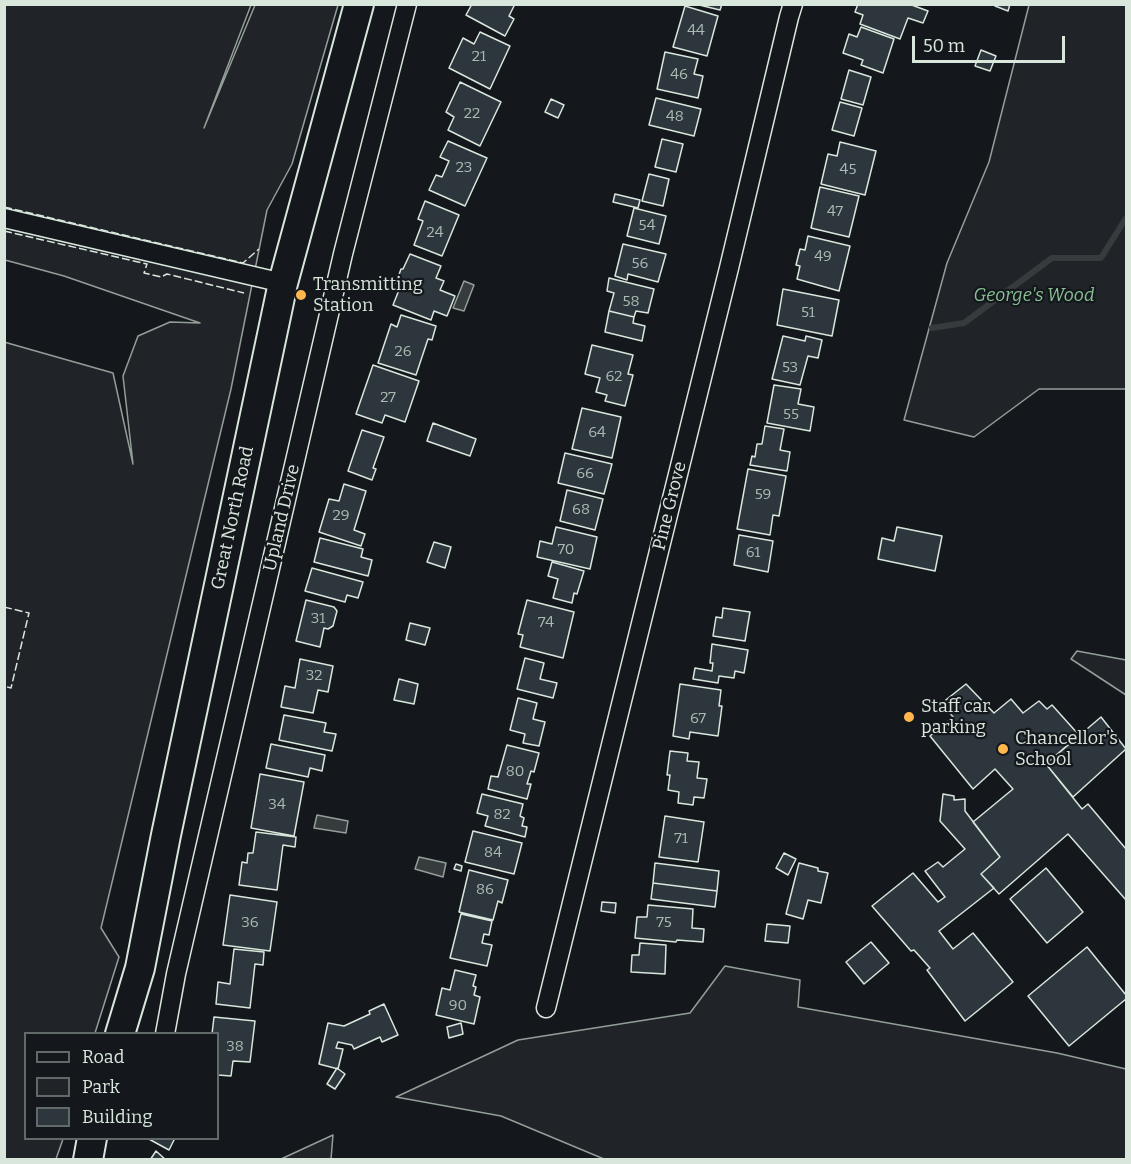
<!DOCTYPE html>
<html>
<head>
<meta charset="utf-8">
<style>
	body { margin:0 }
	#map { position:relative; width:1131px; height:1164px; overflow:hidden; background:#14181c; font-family:Bitter,serif }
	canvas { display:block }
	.frame { position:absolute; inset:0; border:6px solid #d8e6dc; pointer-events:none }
	.legend { position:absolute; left:24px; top:1032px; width:195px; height:108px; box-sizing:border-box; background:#14181c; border:2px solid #626a69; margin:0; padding:8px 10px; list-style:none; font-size:18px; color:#d8e6dc }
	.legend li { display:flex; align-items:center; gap:12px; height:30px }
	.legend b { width:30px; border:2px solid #626a69 }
	.scale { position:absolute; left:912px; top:36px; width:153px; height:27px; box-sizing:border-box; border:3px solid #d8e6dc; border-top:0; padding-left:8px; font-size:18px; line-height:21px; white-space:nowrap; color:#d8e6dc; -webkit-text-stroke:4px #14181c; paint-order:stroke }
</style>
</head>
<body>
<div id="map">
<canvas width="1131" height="1164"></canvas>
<div class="frame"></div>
<ul class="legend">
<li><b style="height:8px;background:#14181c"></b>Road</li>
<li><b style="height:16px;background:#202428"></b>Park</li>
<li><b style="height:16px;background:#2c363c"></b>Building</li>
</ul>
<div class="scale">50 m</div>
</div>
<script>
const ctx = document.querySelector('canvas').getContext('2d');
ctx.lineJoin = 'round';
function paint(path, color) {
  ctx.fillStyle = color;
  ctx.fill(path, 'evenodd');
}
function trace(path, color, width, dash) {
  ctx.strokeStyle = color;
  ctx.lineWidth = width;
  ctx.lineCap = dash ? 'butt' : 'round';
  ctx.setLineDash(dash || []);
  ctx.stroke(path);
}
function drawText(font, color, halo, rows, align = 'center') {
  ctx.font = font + ' Bitter,serif';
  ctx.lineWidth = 4.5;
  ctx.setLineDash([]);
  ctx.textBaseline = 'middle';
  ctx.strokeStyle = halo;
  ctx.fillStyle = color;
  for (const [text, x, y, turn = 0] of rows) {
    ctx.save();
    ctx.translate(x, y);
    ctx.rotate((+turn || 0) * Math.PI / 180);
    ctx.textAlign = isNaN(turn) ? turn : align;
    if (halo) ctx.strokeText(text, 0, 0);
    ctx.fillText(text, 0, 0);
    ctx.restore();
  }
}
const green = new Path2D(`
	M5,5H251L204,128L255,5H338L292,164L267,210L231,389L101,928L119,957L95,1033L26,1034V1138L63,1139L56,1159H5L4,342L113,373L133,464L123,376L138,336L170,322L200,323L64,276L5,260Z
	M1029,5H1126V389H1039L974,437L904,420L947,263L989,162Z
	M1077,651L1126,660V695L1071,659Z
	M725,966L800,980L798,1007L1057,1053L1126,1069V1159H604L501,1116L396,1097L518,1040L690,1013Z
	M333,1135L331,1159H281Z`);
const water = new Path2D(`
	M464,281L474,285L464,311L453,308Z
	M317,815L348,821L346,833L314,828Z
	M419,857L446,863L443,877L415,869Z`);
const stream = new Path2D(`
	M932,328L964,323L1052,258H1101L1126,218`);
const building = new Path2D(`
	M472,4H515L509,16L514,19L505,36L466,15Z
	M695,4H722L720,10Z
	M858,4H909L928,11L923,23L908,18L900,39L860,24L863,15L855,12Z
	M996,4H1010L1008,11L995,6Z
	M685,6L718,16L707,56L673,47Z
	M861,27L894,39L883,73L861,65L863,60L843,53L849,34L857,37Z
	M480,32L510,46L490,89L449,68L463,38L474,44Z
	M981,50L996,56L990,71L975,66Z
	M665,52L698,59L694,74L703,76L698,98L657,89Z
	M849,70L871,77L863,105L841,99Z
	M460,82L501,102L480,146L448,130L454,117L446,112Z
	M656,98L701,109L694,136L649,125Z
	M551,99L564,105L558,118L545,112Z
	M840,102L862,108L854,136L832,130Z
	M662,139L683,144L676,172L655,167Z
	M448,141L487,158L465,206L429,190L436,175L442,177L449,161L440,157Z
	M840,142L876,151L865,195L821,184L828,154L837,156Z
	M649,174L669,179L663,206L642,201Z
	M820,187L859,196L849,237L811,228Z
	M615,194L640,200L638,208L613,202Z
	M425,201L459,215L442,256L414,245L423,221L418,219Z
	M634,208L666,216L659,244L627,236Z
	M808,236L850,246L839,291L797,279L800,266L796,265L800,249L805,250Z
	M623,244L666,254L658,282L628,274L627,280L615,276Z
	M410,254L441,266L436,278L444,281L440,290L455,296L447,316L434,311L431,320L393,305L401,285L396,283L401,269H403Z
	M609,278L654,289L648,313L636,311L634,317L609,311L614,293L607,291Z
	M783,289L839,300L832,336L777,325Z
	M609,311L634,317L633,323L645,326L642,341L605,332Z
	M401,315L436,326L432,340L428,339L416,375L378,363L391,324L397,327Z
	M783,336L805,341L806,336L822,340L818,358L808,356L800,385L772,379Z
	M592,345L633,355L628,374L633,375L625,406L605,401L607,395L596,392L600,378L585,374Z
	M373,365L419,381L405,422L385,415L382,423L356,414Z
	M774,385L801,389L798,404L814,407L810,431L767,423Z
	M582,408L621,417L612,458L572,449Z
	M433,423L476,439L470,456L427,441Z
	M765,426L784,429L780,450L790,452L787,471L750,465L752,456L755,457L757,444H762Z
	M362,430L384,437L373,468L376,469L372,480L348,471Z
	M565,453L612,464L604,494L558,483Z
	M748,469L786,476L779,516L773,515L770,535L737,529Z
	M344,484L366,491L354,530L365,534L361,546L319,532L329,499L339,501Z
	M567,490L603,499L595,530L560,521Z
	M556,527L597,537L590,569L537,557L540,541L552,544Z
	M897,527L942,536L935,571L878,559L882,538L894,541Z
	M739,535L773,541L768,572L734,565Z
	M320,538L363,549L361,557L372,560L368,576L314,562Z
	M434,542L451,547L445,568L427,562Z
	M552,562L584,571L577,594L574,593L572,603L553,598L558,579L548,576Z
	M312,568L363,582L358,598L347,595L345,602L305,591Z
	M306,600L334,607L337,611L333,626L328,629L324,628L320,647L296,641Z
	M527,600L574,612L563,658L520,647L523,635L518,634Z
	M723,608L750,612L745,641L713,636L716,617L722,618Z
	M410,623L430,628L425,645L406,640Z
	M712,644L748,650L744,673L735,671L734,678L719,676L718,683L693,679L695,668L712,671L713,663H710Z
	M525,658L544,663L540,679L557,683L553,698L517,689Z
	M300,659L333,666L328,692L318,690L313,713L281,707L285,686L295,688Z
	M399,679L418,684L414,704L394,700Z
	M680,684L721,690L719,706H722L718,736L690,732L689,739L673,736Z
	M966,684L994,713L1011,699L1023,713L1039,701L1047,709L1052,705L1079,735L1046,764L1082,809L1088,804L1126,849V900L1068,834L999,894L981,874L1000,857L973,822L1013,789L995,769L973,789L930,736L953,717L942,703Z
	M518,698L537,703L533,719L545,722L539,746L523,743L525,734L510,730Z
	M284,715L326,723L324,732L336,734L332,751L279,740Z
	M1101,717L1126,749L1073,797L1046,764Z
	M271,744L325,755L322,771L310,768L308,777L266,768Z
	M507,745L539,753L534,772L531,771L527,784H531L527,799L488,789L491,776L498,777Z
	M670,751L688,753L687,761L699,762L697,778L707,779L704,798L694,797L693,805L678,803L679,792L668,790L670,775H667Z
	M260,774L304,782L294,836L251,828Z
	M482,794L523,804L520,816L524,818L522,826L527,827L525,837L485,826L488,816L477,813Z
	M943,794L954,796V800L965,799V811L1000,857L981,874L994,888L939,931L953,949L973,933L1013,982L965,1021L927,970L930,968L914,950L911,951L872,906L913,873L938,902L945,897L925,871L938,862L943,867L965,849L940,821Z
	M665,816L704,822L698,862L659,857Z
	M473,831L522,843L514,874L465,862Z
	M256,832L296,837L295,847L283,845L277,890L239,885L242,862L247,863L248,853H253Z
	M784,853L796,859L788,875L776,868Z
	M655,863L719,871L717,891L653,883Z
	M799,863L818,868V871L828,873L821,903L808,900L803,919L786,914Z
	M456,864L462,866L461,871L454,869Z
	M1046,868L1083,912L1047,943L1010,899Z
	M469,870L508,880L502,903L498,901L493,920L459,912Z
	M653,883L717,891L715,907L651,899Z
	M230,895L277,902L270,951L223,945Z
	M602,902L616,903L615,913L601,911Z
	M648,905L693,909L692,928L704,929L703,942L677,940L676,942L635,938L637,917H647Z
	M461,914L492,921L489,935L484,934L482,943L492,945L487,966L450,958Z
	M767,924L790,926L788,943L765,941Z
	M871,942L889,963L864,984L846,962Z
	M640,943L666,945L665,974L631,972L632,955H639Z
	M1087,947L1126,995V999L1069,1046L1028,996Z
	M234,949L264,952L263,965L255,964L250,1008L216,1004L218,982L230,984Z
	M455,970L476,975L473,986L476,987L474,995L480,997L474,1024L436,1015L442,988L450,990Z
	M384,1004L398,1035L382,1042L380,1037L354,1049L352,1045L338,1042L336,1048L343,1049L338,1069L319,1064L328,1023L344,1026L370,1014L369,1011Z
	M214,1017L255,1021L250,1062L233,1061L231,1076L218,1075V1034H212Z
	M461,1023L463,1034L449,1038L447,1027Z
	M337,1068L345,1074L335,1089L327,1084Z
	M147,1138H175L169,1150Z
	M156,1151L166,1160H150Z`);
const minor = new Path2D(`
	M4,218L283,283
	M546,1008L729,268L789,17L793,4
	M165,1034L176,974L224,767L343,254L407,4`);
const primary = new Path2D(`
	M120,1034L140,968L166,835L283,283L359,4
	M88,1160L92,1138`);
const fence = new Path2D(`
	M4,207L243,263L259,249
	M4,231L147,264L144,273L161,277L167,274L244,293
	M4,607L29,613L11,688L4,686`);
const markers = [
	[301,295,6,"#ffb74d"],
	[909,717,6,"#ffb74d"],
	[1003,749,6,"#ffb74d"]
];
const numberNames = [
	["44",696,31],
	["21",479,57],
	["46",679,75],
	["22",472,114],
	["48",675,117],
	["23",464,168],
	["45",848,170],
	["47",835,212],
	["54",647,226],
	["24",435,233],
	["49",823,257],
	["56",640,264],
	["58",631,302],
	["51",808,313],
	["26",403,352],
	["53",790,368],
	["62",614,377],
	["27",388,398],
	["55",791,415],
	["64",597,433],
	["66",585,474],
	["59",763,495],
	["68",581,510],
	["29",341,516],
	["70",566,550],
	["61",753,553],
	["31",318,619],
	["74",546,623],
	["32",314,676],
	["67",698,719],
	["80",515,772],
	["34",277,805],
	["82",502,815],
	["71",681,839],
	["84",493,853],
	["86",485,890],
	["36",250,923],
	["75",664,923],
	["90",458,1006],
	["38",235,1047]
];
const poiNames = [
	["Transmitting",313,285],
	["Station",313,306],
	["Staff car",921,707],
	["parking",921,728],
	["Chancellor's",1015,739],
	["School",1015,760]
];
const parkNames = [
	["George's Wood",1034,296]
];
const streetNames = [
	["Pine Grove",670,506,-76],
	["Great North Road",233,518,-78],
	["Upland Drive",282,518,-77]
];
paint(green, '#202428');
trace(green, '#939e99', 1.5);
paint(water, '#363b3e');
trace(water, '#939e99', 1.5);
trace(stream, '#363b3e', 6);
paint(building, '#2c363c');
trace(building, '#d8e6dc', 1.5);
trace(minor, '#d8e6dc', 21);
trace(primary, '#d8e6dc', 32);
trace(minor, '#14181c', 18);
trace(primary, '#14181c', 28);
trace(fence, '#d8e6dc', 1.5, [8, 3]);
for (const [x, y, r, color] of markers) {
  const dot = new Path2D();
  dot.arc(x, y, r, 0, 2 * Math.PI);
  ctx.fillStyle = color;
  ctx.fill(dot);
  trace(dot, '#14181c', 2);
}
drawText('15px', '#adbab4', null, numberNames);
drawText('18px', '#d8e6dc', '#14181c', poiNames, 'left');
drawText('italic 18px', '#8ac095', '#14181c', parkNames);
drawText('18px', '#d8e6dc', '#14181c', streetNames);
</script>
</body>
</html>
